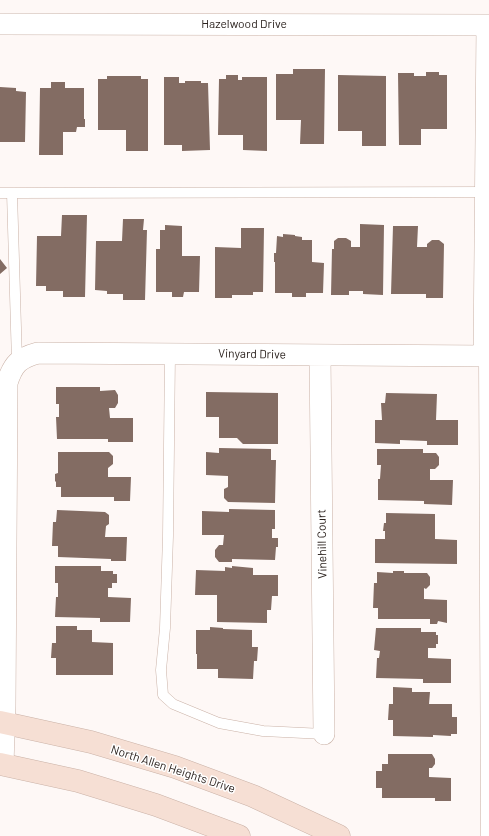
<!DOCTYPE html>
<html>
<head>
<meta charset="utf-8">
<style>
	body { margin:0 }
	canvas { display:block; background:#fef8f6 }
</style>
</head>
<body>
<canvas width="489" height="836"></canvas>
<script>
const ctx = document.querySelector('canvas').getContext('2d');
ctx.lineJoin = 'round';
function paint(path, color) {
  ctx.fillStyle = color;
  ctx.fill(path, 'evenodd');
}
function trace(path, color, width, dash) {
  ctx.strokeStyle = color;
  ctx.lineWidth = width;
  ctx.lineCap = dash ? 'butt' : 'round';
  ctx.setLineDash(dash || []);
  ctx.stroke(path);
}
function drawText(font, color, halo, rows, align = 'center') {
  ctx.font = font + ' Barlow,sans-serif';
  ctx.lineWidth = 3;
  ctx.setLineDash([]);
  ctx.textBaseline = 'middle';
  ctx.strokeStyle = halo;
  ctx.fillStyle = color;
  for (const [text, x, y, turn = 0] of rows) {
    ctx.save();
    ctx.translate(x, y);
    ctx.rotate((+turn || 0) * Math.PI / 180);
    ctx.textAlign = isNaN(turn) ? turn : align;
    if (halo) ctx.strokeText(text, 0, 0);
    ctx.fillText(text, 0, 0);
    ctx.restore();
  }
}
const building = new Path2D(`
	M293,69H325L324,144H300L301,120H276V74H293Z
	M426,72H439V75H447V129H421V145H399L398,73H414V76H426Z
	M226,75H238V80H242V77H267V151L243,150V135H218L219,79H226Z
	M338,75L386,76V146H362V131H338Z
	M107,76H141V79H148V151H126V130H98V79H107Z
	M164,77H179V83H185V81H201V83H208L210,150L182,151V145H164Z
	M51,82H65V88H84V119H85V127H77L76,132H63V155H39L40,88H51Z
	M0,87L16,88V91L26,92L25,142H0Z
	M62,215H87L85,297H63V291H46V286H36L37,236H61Z
	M123,219H144L143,230H147L145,300H123V294H107V291L95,290L96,241H122Z
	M360,224L384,225L383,295L363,294V291H349V295H331L332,249H334V241L338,238H346L351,241V247H360Z
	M165,225L182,226V256H200L199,292H184L183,297H172V292H156V249H160V230H165Z
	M393,226H418L417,247H427V244L432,240H439L444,244L443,298H426V294H391Z
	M241,228H264L263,292H253V295H232V298H215V247L241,248Z
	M283,234L295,235V236L302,237V240H312V262L324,263L323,293H306V297H292V293H275V262H274V253H276L277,236L283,237Z
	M0,259L7,268L0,274Z
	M56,387H100V391L115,390L118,395V403L115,408H109L110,418H133V442H108V439H57L56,417H59V404H56Z
	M206,392L278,393V444H243L237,438H219V417H206Z
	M386,393L437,394L436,420H458V445H427V441L400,440V444L375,443V420H382L381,403H385Z
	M219,448L271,449V460H276L275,503L228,502L224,498V489L228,487V476L206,475V452L219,453Z
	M377,449H423V453H436L439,457V465L435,469H430V480H453L452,505L424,504V501L378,500V479H380L381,465H377Z
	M58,452H109L113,456V464L108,468V477H131L130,501H114V497H61V487H56V482L55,481V474L58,473Z
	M229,509L275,510V529H272V538H278V547H276L275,560L232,559V562H219L215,557V550L219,545H223L224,535H202V511L229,512Z
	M57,510L105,512L109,515V524L106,526L105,537H127L126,561H111V559L58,557V546H52L53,522H56Z
	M386,513L435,514V539L457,540V564L375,563V539H385V531H383L384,523H386Z
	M55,566H101V571H113V574H117V583H112V588H108V597L131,598L130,622H100V618L55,617L56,597H58V583H55Z
	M232,566L253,568V575H278V596H272L271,610H267V623L217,622V595H195L196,570L225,571V567L232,568Z
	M393,571H404V573H427L430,577V585L426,589L424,588V599L447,600V623L438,621L437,624H430V619H378V608H373L374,583H377V572L393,573Z
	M56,626H77V630H92V642L113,643V675H56V658H51L52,643H56Z
	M210,627L223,628V629L252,630V647H258L257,661H254L253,679L218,678V669H197V654H196V630H210Z
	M376,628H421V632H436V635H438V644H436V648H428V658L451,659V683H423V679L376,678L377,658H379L380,651L374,650Z
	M393,687L412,688V692H430L429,704H452V717H457V734H451V736L433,735V737L393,736V720H388L389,704H393Z
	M388,754H432L435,759V764L432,768H429V777L451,778V801H435V798H382V788H376V771H382V764H388Z`);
const service = new Path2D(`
	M0,193H12L17,362
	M12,193L488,192
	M170,354L168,536L165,628L161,670L163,695L173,704L219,723L263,731L324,734
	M484,356L486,836`);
const minor = new Path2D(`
	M0,24L489,25
	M320,355L324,734
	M484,356L487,25
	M3,764L5,707L7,383C13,364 19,358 38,353L489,356`);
const secondary = new Path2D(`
	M0,722L91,742L175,767L253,796L339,836
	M0,764L78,781L156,805L239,836`);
const streetNames = [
	["Hazelwood Drive",244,24],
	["Vinyard Drive",252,354,1],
	["Vinehill Court",322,544,-91],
	["North Allen Heights Drive",173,769,18]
];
paint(building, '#836c63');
trace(service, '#cab2a7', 11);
trace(minor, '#cab2a7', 22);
trace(secondary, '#cab2a7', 23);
trace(service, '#fff', 10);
trace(minor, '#fff', 21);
trace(secondary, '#f6dfd4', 22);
drawText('12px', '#2c231f', '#fff', streetNames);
</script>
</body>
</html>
